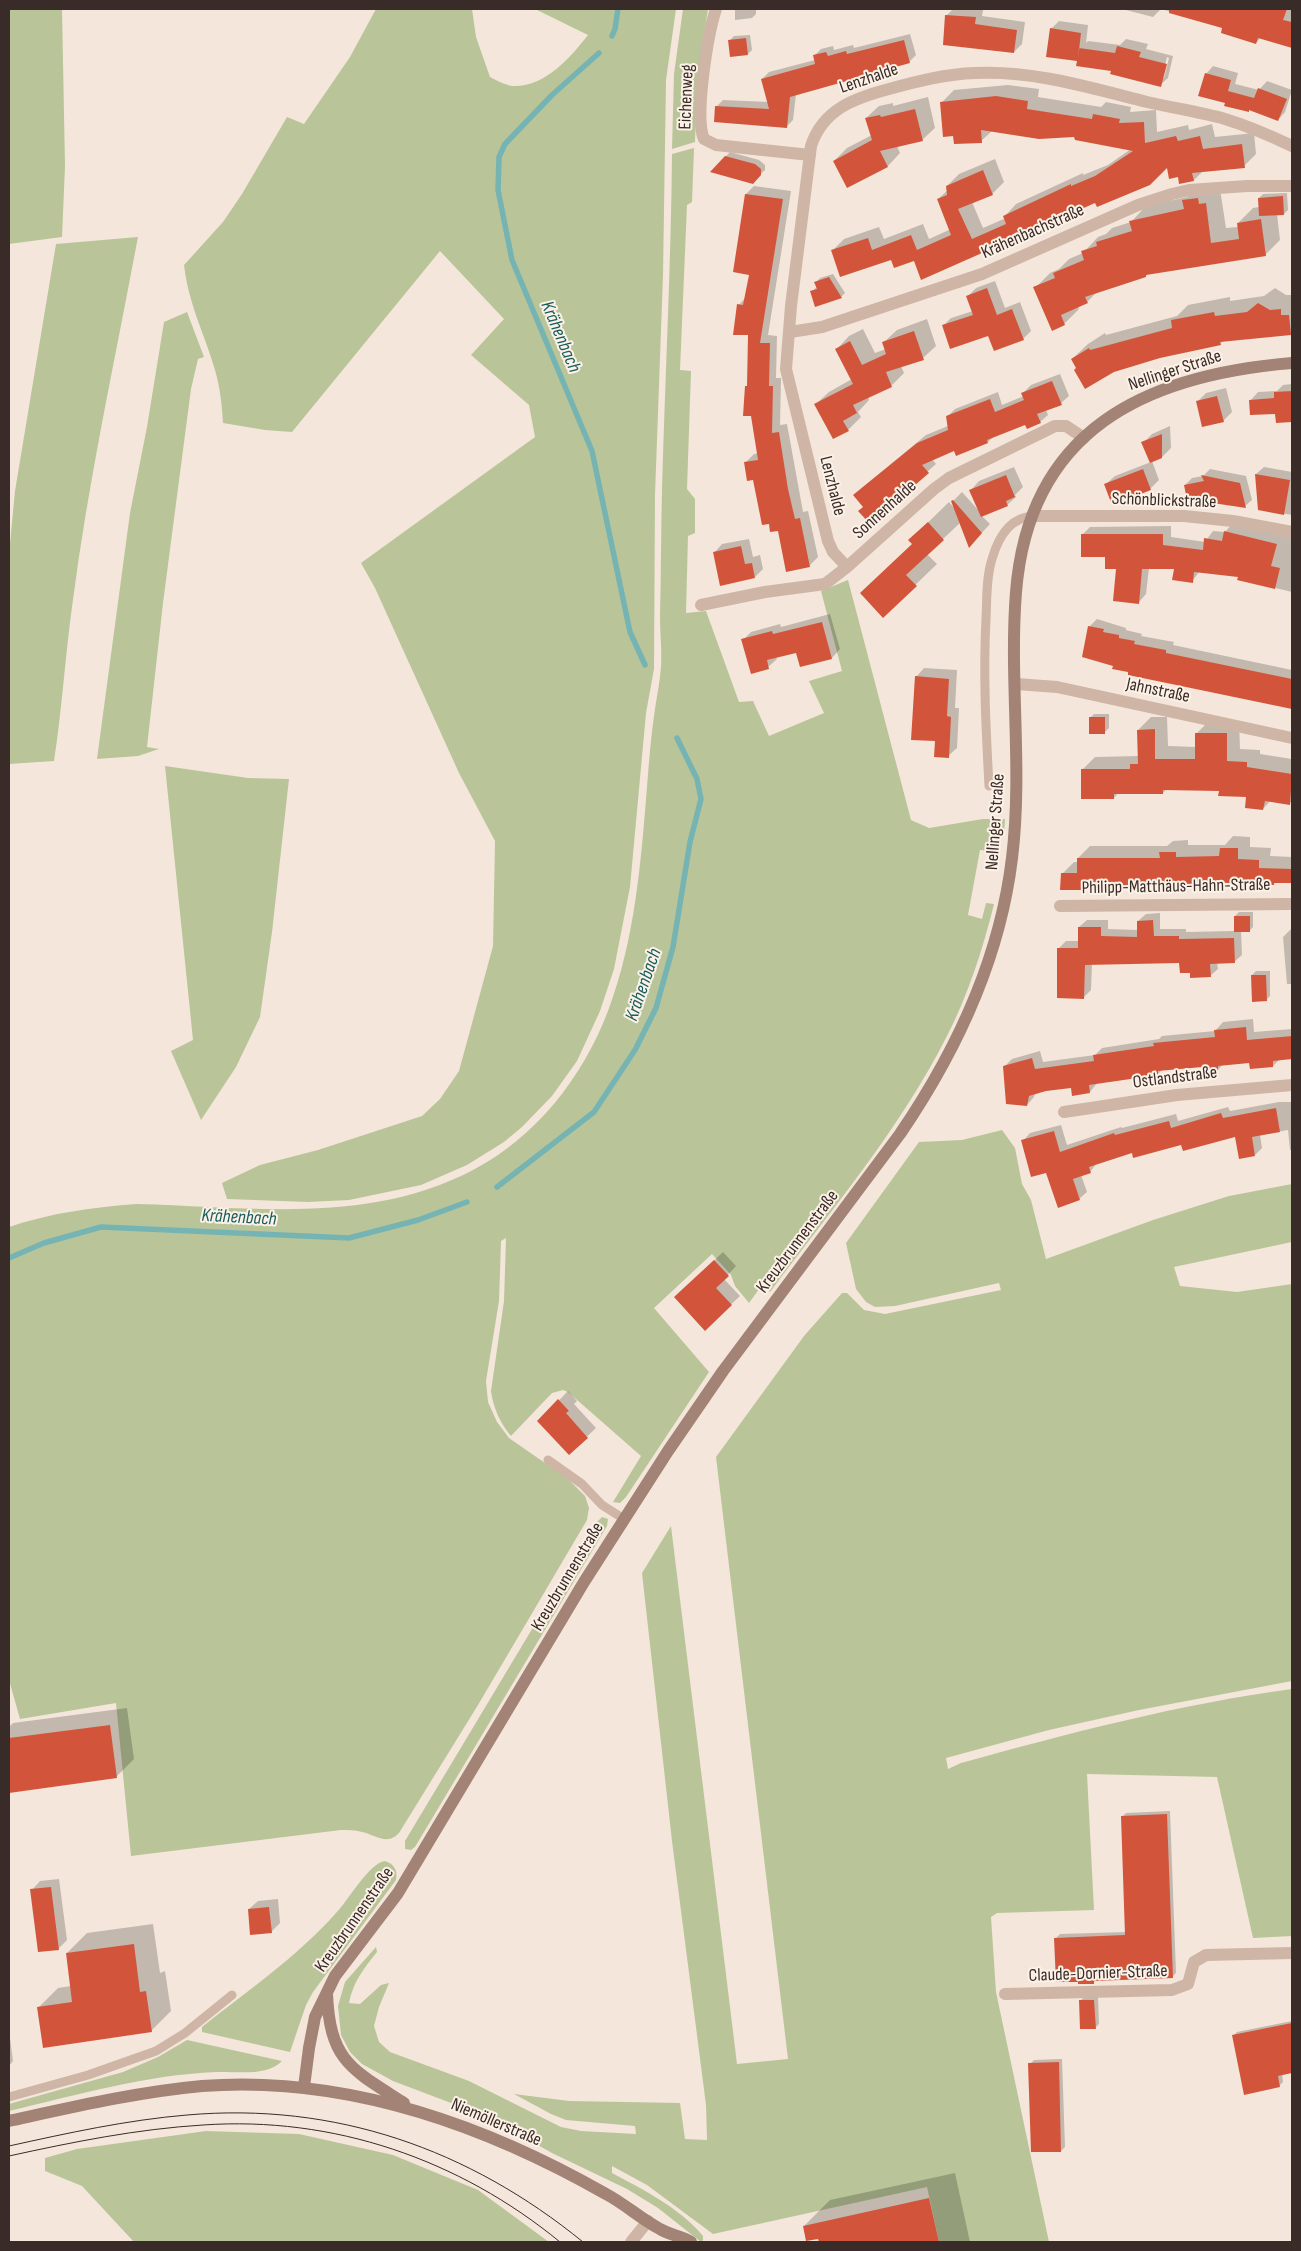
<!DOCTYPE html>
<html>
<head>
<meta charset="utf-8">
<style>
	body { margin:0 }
	#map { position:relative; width:1301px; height:2251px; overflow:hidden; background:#f4e6da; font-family:"Sofia Sans Condensed",sans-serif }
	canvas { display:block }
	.frame { position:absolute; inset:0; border:10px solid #392b27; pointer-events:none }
</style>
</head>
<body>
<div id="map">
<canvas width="1301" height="2251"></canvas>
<div class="frame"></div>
</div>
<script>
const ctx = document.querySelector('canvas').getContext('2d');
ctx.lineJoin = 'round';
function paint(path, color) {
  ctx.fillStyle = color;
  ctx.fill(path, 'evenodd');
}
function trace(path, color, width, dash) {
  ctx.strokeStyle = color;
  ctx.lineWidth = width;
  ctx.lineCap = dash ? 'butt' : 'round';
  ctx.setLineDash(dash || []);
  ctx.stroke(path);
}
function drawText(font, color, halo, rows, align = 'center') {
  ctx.font = font + ' "Sofia Sans Condensed",sans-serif';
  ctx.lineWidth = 4;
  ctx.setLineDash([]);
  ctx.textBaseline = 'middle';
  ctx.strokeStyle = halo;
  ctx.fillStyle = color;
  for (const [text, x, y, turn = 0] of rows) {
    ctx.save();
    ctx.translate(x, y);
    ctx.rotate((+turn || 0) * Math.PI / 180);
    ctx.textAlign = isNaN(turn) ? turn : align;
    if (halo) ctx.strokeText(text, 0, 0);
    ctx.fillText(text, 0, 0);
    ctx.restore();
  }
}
const green = new Path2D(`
	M9,9H62L65,166L62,237L9,244Z
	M376,9H472L476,37L490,77C496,80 505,85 512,86C544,88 570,58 588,35L535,9H676L666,80L663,275L655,495L654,669L646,713L630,887L614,969L600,1011L577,1061L552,1096L522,1127L504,1142L467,1165L421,1185L349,1200L308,1202L227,1199L222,1183L260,1165L318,1150L422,1116L440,1099L459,1071L493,946L495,841L459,773L375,588L361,563L535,437L529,405L471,355L504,319L440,251L292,432L265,430L223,423C222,405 220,387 215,370C204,332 189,306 184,265L223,222L242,194L287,117L304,124L350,57Z
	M683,9H708L697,80L695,142L672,149L674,74Z
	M694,148L692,202L687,205L680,370L691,371L687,489L695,499V533L688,536L686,613L706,611L739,702L753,701L769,736L824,713L809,681L842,671L821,591L848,580L911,820L929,828L983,819H1005L1004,835L998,836V852L980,850L968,915L982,919L986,903L994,904C983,949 968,995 947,1036C900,1129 832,1209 770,1292L762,1285L749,1303L735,1286L731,1275L712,1254L654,1308L709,1372L626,1497L620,1503L613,1502L641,1456L568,1392L563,1390L552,1393L511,1436C500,1423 493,1407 491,1391L504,1301L506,1238L501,1241L499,1301L486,1381L488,1402L497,1422L509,1438L568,1479L585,1496L589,1508L587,1520L478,1705L399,1833C387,1846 376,1835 362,1832C355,1830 348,1830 341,1830L131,1856L116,1703L20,1719L9,1680V1227C51,1213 93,1207 137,1204C251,1207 368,1225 473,1170C536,1137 583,1077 608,1011C635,940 641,862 647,787C649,761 651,735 655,709C657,695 660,681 661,667C662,650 660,633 660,617C661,574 661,531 662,489C665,377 671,266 672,154Z
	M138,237C115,360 88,482 72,607C65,658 62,710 54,761L9,764V554L15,491L56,244Z
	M187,312L204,357L198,359L191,389L163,603L147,747L159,749L138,756L97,759L130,513L147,427L164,322Z
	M165,766L248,778L289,779L272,932L260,1017L236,1067L201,1120L171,1051L193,1040Z
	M1002,1130L1015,1148L1022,1184L1031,1200L1046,1259L1153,1220L1229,1196L1292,1184V1242L1174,1267L1180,1286L1237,1292L1292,1284V1681L1139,1710L1049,1730L946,1758L948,1769L961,1763C1070,1733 1180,1704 1292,1689V1936L1253,1938L1217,1777L1087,1774L1094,1910L997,1913L991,1917L996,1992L1049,2242H939L927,2187L713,2234L647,2185L612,2166V2173C644,2190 680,2208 703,2236V2240L701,2242L658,2208L627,2189L552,2153L488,2117L393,2081L362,2064L350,2052L341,2035L338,2006L345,1982L376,1947L377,1952C364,1968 353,1982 349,2003L360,2004L381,1985L389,1983L379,2007L374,2026L379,2042L390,2052L469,2081L561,2127L581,2131L636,2134L635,2126L566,2120L551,2114L514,2094L569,2101L680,2103L685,2139L707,2140L706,2105L672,1841L642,1573L671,1526L737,2064L788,2059L716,1457L804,1336L842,1293H847L864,1310L885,1314L1001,1290L999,1283L895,1306L875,1307L866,1302L856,1289L846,1243L919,1142L962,1140Z
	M602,1517L608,1519L607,1526L415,1847L411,1850L405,1849V1841L580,1549L596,1523Z
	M385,1861C394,1864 398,1870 396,1880L313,1992L306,2005L290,2052L202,2032V2027C247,1991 297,1957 336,1913C348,1901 369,1863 385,1861Z
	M187,2040L282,2061C267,2077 236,2071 216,2072C145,2075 77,2095 9,2111V2104L123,2072L158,2057Z
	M206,2131L299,2134L393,2155L478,2190L549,2242H134L82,2186L45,2171V2158L77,2149Z`);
const shadow = new Path2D(`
	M735,9H756V14L752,18L735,20Z
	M953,9L983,10L982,16L1025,22L1022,44L1014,52L946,16Z
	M1126,9H1292V46L1261,37L1256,43L1224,27L1161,9L1153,17L1126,10Z
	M1059,21L1088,25L1086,43L1088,41L1120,45L1126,39L1148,44L1146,49L1173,56L1168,78L1160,85L1079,60L1051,29ZM1167,57L1169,58L1164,78H1162Z
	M910,34L916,55L909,62L878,70L875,74L855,79V77L796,94L793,120L786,127L716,107L723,100L768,102L762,79L769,72L815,60L814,56L821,49L833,46L834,50L853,45L854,48Z
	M750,35L752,50L748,54L730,40L734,36Z
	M1213,66L1238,73L1235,84L1259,90L1267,81L1292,90L1285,112L1278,120L1226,102L1206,74Z
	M1008,85L1039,89L1038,97L1101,107L1106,102L1131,107L1130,112L1156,110L1157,132L1188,125L1189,130L1212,124L1215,137L1254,133L1256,154L1244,166L1204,170L1194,180L1179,176L1168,165L1096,202L914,259L832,251L844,239L879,227L884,239L923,224L929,239L951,229L938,199L948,190L947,186L959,174L995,159L1004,182L992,194L972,202L983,228L1006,218L1005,216L1016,204L1083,173V175L1108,165L1131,149L1075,135L992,131L981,141L954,135L942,102L954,90Z
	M928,97L935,128L922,140L897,146L900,153L888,166L848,186L834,161L847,148L872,135L866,118L879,106L893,103V106Z
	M730,152L759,160L765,165V170L752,182L712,171Z
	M1199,185L1220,189L1226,228L1238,227V223L1253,208L1259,207V198L1263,194L1287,193L1288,210L1284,214H1277L1280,240L1265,255L1148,273L1146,276L1097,292L1087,302L1078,306L1079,309L1064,324L1035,288L1050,273L1059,269L1069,259L1083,253L1098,237L1106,234L1112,228L1131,222L1146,206L1187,197Z
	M754,186L791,191L768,335L777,336L776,378H781L780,425L787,424L803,512L808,511L818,557L809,566L779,529L746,462L754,454L759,453L746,387L748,384L749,334L739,305L746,297L750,274L746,194Z
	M833,274L845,293L841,297L811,292L817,287L816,282L820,278Z
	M995,281L1005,308L1020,302L1031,331L1023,339L989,335L943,326L951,318L973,311L968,296L976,288Z
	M1275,288L1286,295H1292V334L1224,340L1220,344L1078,368L1072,359L1088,344L1105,333L1106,335L1177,316L1188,305L1230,297V301L1264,296Z
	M927,319L936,346L923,358L901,366L904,373L891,386L868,396L869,400L858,412L861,417L848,430L816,404L829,392L852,379L837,349L849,336L863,329L875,353L886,349L884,342L897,330Z
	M1060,374L1069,396L1061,403L1046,410L1048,415L1040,422L1026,423L994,436L988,442L955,449L932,459L936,464L870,522L865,507L862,488L926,435L948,426L947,417L955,409L998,392L1002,405L1024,396L1023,393L1031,385Z
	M1292,384V421H1277L1276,413L1251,400L1258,392L1277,391L1283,385Z
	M1226,388L1232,412L1223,421L1197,402L1206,393Z
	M1170,426L1171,448L1162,457L1152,461L1159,480L1150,489L1113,503L1106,484L1115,476L1151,462L1143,443L1152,434Z
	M1014,467L1023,487L1015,495L1016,497L1007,505L982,516L990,524L978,537L961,522L927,554L937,564L883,616L913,544L910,540L949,502L955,509L953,501L962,492L980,512L971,490L979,481Z
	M1264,467L1292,472V515L1259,509L1256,474Z
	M1210,469L1246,476L1252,500L1245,506L1185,485L1192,478L1203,476Z
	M1233,523L1292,538V592L1238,579L1239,576L1200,571L1192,581L1175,567L1149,568L1146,594L1139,602L1117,568L1082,535L1090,527L1171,526V537L1205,542L1213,531L1225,532Z
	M749,539L753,557L760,555L763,569L755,577L714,553L722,544Z
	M830,614L840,649L832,658L800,666L797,652L776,657L777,659L768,667L743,640L751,632L780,624L781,627Z
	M1097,619L1126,628V630L1142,634L1141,636L1174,642L1173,645L1292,670V708L1129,674L1130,671L1114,665L1089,627Z
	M924,668L957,670L955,708H959L957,748L948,756L936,740L916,677Z
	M1094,714H1109V728L1105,732L1090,718Z
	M1151,717H1167L1168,746L1196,747V734L1209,721H1239L1240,749L1260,750V754L1292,759V801L1290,803L1271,800L1263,809L1247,796L1220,790L1167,789L1163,793H1118L1114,798L1082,770L1095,757L1139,756L1138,730Z
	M1233,836L1250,837V847L1271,848L1270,856L1292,857V882H1276L1274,884L1207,881L1204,884L1119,886L1116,889L1062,874L1074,862H1078V858L1090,846H1167L1173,841L1188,840V845H1225Z
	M1239,912H1253V927L1249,931H1241L1242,955L1234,962H1217L1218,969L1210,976L1191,972L1181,961L1092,963L1091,990L1084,997L1059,948L1066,941H1079V927L1087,920H1108V929L1138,930V921L1146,914L1160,913V929H1186V932L1235,931V916Z
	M1292,928V984H1287L1283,937Z
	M1256,971H1270V996L1266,1000L1252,975Z
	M1253,1019L1254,1032L1292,1029V1057L1280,1059L1273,1066L1250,1061L1223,1064L1218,1070L1203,1066L1162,1070L1158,1074L1097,1083L1090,1092L1072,1086L1035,1093L1034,1097L1027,1105L1004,1067L1012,1059L1040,1051L1043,1062L1095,1055L1102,1048L1159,1039L1162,1036L1215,1031L1223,1022Z
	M1279,1102H1292V1150H1290L1288,1130L1260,1135L1262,1148L1255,1155L1236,1135L1132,1152L1097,1163L1090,1172L1081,1175L1087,1192L1079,1199L1047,1171L1023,1141L1030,1133L1061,1125L1067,1145L1121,1127L1122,1128L1176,1114L1178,1121L1228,1107L1230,1111Z
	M723,1252L736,1266L724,1279L740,1296L705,1329L684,1289Z
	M568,1391L577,1401L574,1404L596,1428L569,1454L539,1421Z
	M127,1708L134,1759L116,1777L9,1792V1727L13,1723Z
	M1170,1811L1176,1973L1172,1977L1096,1980L1093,1983L1056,1938L1060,1934L1127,1932L1122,1817L1126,1813Z
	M59,1879L67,1940L58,1949L32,1890L40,1881Z
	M278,1899L280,1923L271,1932L249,1909L258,1901Z
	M153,1924L160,1973L165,1971L171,2011L151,2031L38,2008L58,1988L71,1986L67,1953L87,1933Z
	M1084,1997H1098L1099,2024L1095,2028L1080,2001Z
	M1292,2021V2072L1282,2074L1283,2082L1279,2086L1233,2036L1237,2032Z
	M9,2030L13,2061L9,2066Z
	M1062,2059L1065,2147L1061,2151L1030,2064L1034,2060Z
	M955,2173L970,2242H821L819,2237L804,2226L830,2200Z`);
const stream = new Path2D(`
	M612,36L615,29L618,9
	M599,53L552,95L505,144L499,157L498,190L512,260L592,451L630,632L645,665
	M497,1187L594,1112L635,1050L656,1008L673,947L690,842L701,799L697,779L677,738
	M9,1258L44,1243L101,1227L349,1238L418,1220L467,1202`);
const building = new Path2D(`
	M1169,9H1287L1283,20L1292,22V48L1258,38L1256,44L1221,33L1222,28L1169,13Z
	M945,15L976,17L975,24L1017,30L1014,53L943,45Z
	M1050,28L1081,33L1078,59L1079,48L1115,53L1117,46L1141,52L1139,57L1167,64L1161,87L1110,74L1111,71L1076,66L1077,61L1046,57Z
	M746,38L748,55L730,57L728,40Z
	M904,40L910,63L874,73L875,75L854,81V79L790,97L787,128L714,122L715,106L769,109L761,79L815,64L813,55L826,52L828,56L846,51L847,54Z
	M1205,73L1231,80L1228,91L1254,98L1258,88L1287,99L1278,121L1249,110V112L1224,106L1225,103L1198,96Z
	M996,96L1028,101L1027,109L1092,119L1093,114L1120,119L1119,123L1144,122L1145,143L1176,136L1178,141L1200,136L1203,149L1242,144L1245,168L1192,173L1194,181L1179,184L1178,177L1169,179L1167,168L1150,185L1097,207L1095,203L921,280L914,261L894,268L891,260L840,277L831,250L868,238L872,250L911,235L917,250L951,235L937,199L947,195L946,186L983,170L993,195L958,209L972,239L1006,224L1003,216L1071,184V186L1095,176L1133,151L1075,140L1074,137L1039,139L981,130L982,143L954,144L953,136L943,137L940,102Z
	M915,109L923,141L880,151L888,167L847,188L833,161L872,140L865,118L880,115L881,117Z
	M725,156L755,164L761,169V175L753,184L710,172Z
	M745,194L783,199L760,343H770L769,386H773L772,433L779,432L788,489L795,519L800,518L810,567L786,572L778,531L770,532L769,524L762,525L753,480L747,481L744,462L758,460L751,416H743L745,386H747L748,335H733L737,304L743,305L749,275L733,272Z
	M1283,196L1284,215L1259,216L1258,198Z
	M1198,198L1199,204L1206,203L1211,243L1239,239L1237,223L1261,219L1266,256L1146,275V277L1085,297L1088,303L1061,315L1065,325L1052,331L1033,287L1055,278L1053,273L1084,260L1081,251L1097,246L1096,242L1132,231L1129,221L1184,209L1182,200Z
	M829,277L842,298L815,307L810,291L817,289L814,282Z
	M987,288L997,315L1012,309L1024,340L994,351L988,336L950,349L942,325L973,315L966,296Z
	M1258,303L1270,310L1281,309V315H1289L1291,335L1220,342L1221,345L1160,358L1114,372L1085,389L1074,370L1076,368L1071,359L1089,348L1090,350L1172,328L1171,320L1214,312L1215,316L1247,312Z
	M914,331L924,360L886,372L892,387L853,405L857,413L843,421L849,431L833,439L814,404L853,384L835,349L850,341L862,365L886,354L882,342Z
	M1052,381L1062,405L1037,414L1041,423L1027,429L1025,425L987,440L988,443L956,456L954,451L922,465L929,473L870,524L858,511L863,507L853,495L917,443L948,430L946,416L990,399L995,412L1024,400L1021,393Z
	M1292,391V422L1276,423L1275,414L1250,415L1249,400L1274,398V392Z
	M1217,396L1224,422L1202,427L1196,401Z
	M1162,434V458L1150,463L1141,442Z
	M1143,469L1151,490L1112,505L1104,484Z
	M1255,474L1290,480L1284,515L1258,510Z
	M1006,475L1015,497L1006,501L1008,506L981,517L969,490Z
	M1201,475L1240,483L1246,508L1206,502L1188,505L1184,485L1204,481Z
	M953,500L982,533L969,548L951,501Z
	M928,522L944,540L906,575L917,586L883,618L860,593L912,544L908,540Z
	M1224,531L1277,544L1271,566L1280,568L1275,589L1237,580L1238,577L1194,572L1193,583L1172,580L1174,569H1142L1139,604L1113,601L1116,569H1105V557H1081V534H1163V545L1203,550L1204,538L1222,541Z
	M741,546L745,564L752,563L755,578L720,586L713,552Z
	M822,622L832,659L800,667L796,653L767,660L769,669L751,674L741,639L772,631L773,634Z
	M1088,626L1104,629L1103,632L1119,635V638L1135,641L1134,644L1166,650V653L1292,679V709L1128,675V672L1112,669L1113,666L1082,657Z
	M915,676L949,679L947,716L951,717L949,758L934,757L935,741L911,740Z
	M1089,717H1105V734H1089Z
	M1155,729V759H1195V733H1227V761L1247,762V767L1292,774L1290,805L1265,801L1263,810L1245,808L1246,797L1218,796L1219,791L1163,790V794H1114V799H1081V769H1130V764H1138L1137,730Z
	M1220,848H1238V859L1259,860V868L1292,869V883H1274V885L1205,882V885L1117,887V890H1060L1061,873H1077V858H1160L1159,852H1176V857L1219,856Z
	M1234,916H1250V932H1234Z
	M1153,920L1154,936H1179V939L1234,938L1235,963L1210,964L1211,977L1190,978V973H1180L1179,963L1085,965L1084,999L1057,998V948H1078V927H1101V936L1137,937V921Z
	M1251,975H1266L1267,1001L1252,1002Z
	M1246,1027L1247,1040L1292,1036V1059L1273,1061V1067L1250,1069L1249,1063L1218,1066V1071L1203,1072L1202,1067L1158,1071V1075L1089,1085L1090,1093L1072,1096L1071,1088L1046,1091L1029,1096L1027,1106L1006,1104L1003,1066L1032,1058L1035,1069L1094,1061L1093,1055L1154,1046L1153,1043L1215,1037L1214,1030Z
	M1276,1108L1280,1132L1252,1137L1255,1156L1239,1159L1235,1137L1183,1151L1181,1145L1133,1158L1132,1153L1089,1167L1091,1173L1073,1179L1080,1200L1058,1208L1046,1173L1031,1177L1021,1140L1054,1131L1060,1152L1114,1133L1115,1135L1169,1121L1171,1128L1221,1113L1223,1118Z
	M714,1260L729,1276L716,1288L732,1305L705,1331L674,1297Z
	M558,1399L569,1411L566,1413L588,1438L569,1455L537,1421Z
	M110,1725L117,1778L9,1793V1738Z
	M1167,1814L1173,1978L1094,1981V1984H1078V1982H1056L1054,1938L1125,1935L1121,1816Z
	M51,1887L59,1950L38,1952L30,1889Z
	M269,1907L272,1933L250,1935L248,1909Z
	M134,1944L140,1992L146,1991L152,2032L43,2048L37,2007L72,2002L66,1953Z
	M1079,2000H1094L1096,2029H1080Z
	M1292,2023V2073L1278,2076L1280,2087L1244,2095L1232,2035Z
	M1059,2062L1061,2152H1031L1028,2063Z
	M929,2198L939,2242H819L818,2239L806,2241L803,2226Z`);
const lane = new Path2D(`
	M989,786C986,730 983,675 986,619C987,599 986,578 992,559C998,538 1010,517 1034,516
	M548,1460L582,1484L602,1505L624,1519
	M9,2097L88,2075L156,2051L185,2033L232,1995`);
const street = new Path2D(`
	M716,9C708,33 694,117 704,139L716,145L810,155
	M790,332L822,327L982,274L1138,205L1172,194L1189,190L1247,186H1292
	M1034,516H1184L1233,521L1292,532
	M847,567L833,552L828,541L786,369L791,306L811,146C823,109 855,98 889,89C918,81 946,74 975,73C1033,70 1091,88 1147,102C1173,108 1200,112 1225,119C1248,126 1271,136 1292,146
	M701,605L765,592L825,584L847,567L934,489L949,478L1055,426H1066L1084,438
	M1016,684L1057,687L1292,738
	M1060,906L1292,904
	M1064,1112L1177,1095L1292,1085
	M1005,1994L1172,1990L1188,1984L1194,1962L1206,1955L1292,1953
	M631,2242L648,2221`);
const secondary = new Path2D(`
	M327,1994C330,2061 351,2069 404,2103
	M304,2087L309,2048L315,2017L335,1976L398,1893L584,1582L668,1451L723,1371L900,1134C956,1052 1000,958 1012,858C1023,769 1009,680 1016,592C1029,429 1146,375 1292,363
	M9,2121C73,2107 137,2092 202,2086C346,2075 483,2124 606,2194C625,2204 641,2219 660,2229C670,2235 681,2236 691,2242`);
const tram = new Path2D(`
	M9,2146C68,2133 127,2120 187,2115C335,2102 469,2149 583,2242
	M9,2156C73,2142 137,2129 203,2125C333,2116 459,2159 560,2242`);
const streetNames = [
	["Lenzhalde",869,79,-19],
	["Eichenweg",687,97,-88],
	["Krähenbachstraße",1033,232,-24],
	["Nellinger Straße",1175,371,-18],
	["Lenzhalde",832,486,76],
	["Schönblickstraße",1164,501,2],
	["Sonnenhalde",885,510,-42],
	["Jahnstraße",1158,691,12],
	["Nellinger Straße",996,822,-86],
	["Philipp-Matthäus-Hahn-Straße",1176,887,-1],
	["Ostlandstraße",1175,1078,-7],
	["Kreuzbrunnenstraße",798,1242,-53],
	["Kreuzbrunnenstraße",568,1577,-59],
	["Kreuzbrunnenstraße",355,1920,-55],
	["Claude-Dornier-Straße",1098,1974,-2],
	["Niemöllerstraße",496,2123,23]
];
const waterNames = [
	["Krähenbach",560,337,67],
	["Krähenbach",644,985,-71],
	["Krähenbach",239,1218,3]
];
paint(green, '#b9c599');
paint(shadow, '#0003');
trace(stream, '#76b4b3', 5.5);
paint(building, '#d2553b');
trace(lane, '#ceb5a5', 9);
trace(street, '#ceb5a5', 12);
trace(secondary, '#a28376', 12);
trace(tram, '#392b27', 1);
drawText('18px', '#392b27', '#fbf1e7', streetNames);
drawText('italic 19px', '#185e5e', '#fbf1e7', waterNames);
</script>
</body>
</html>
